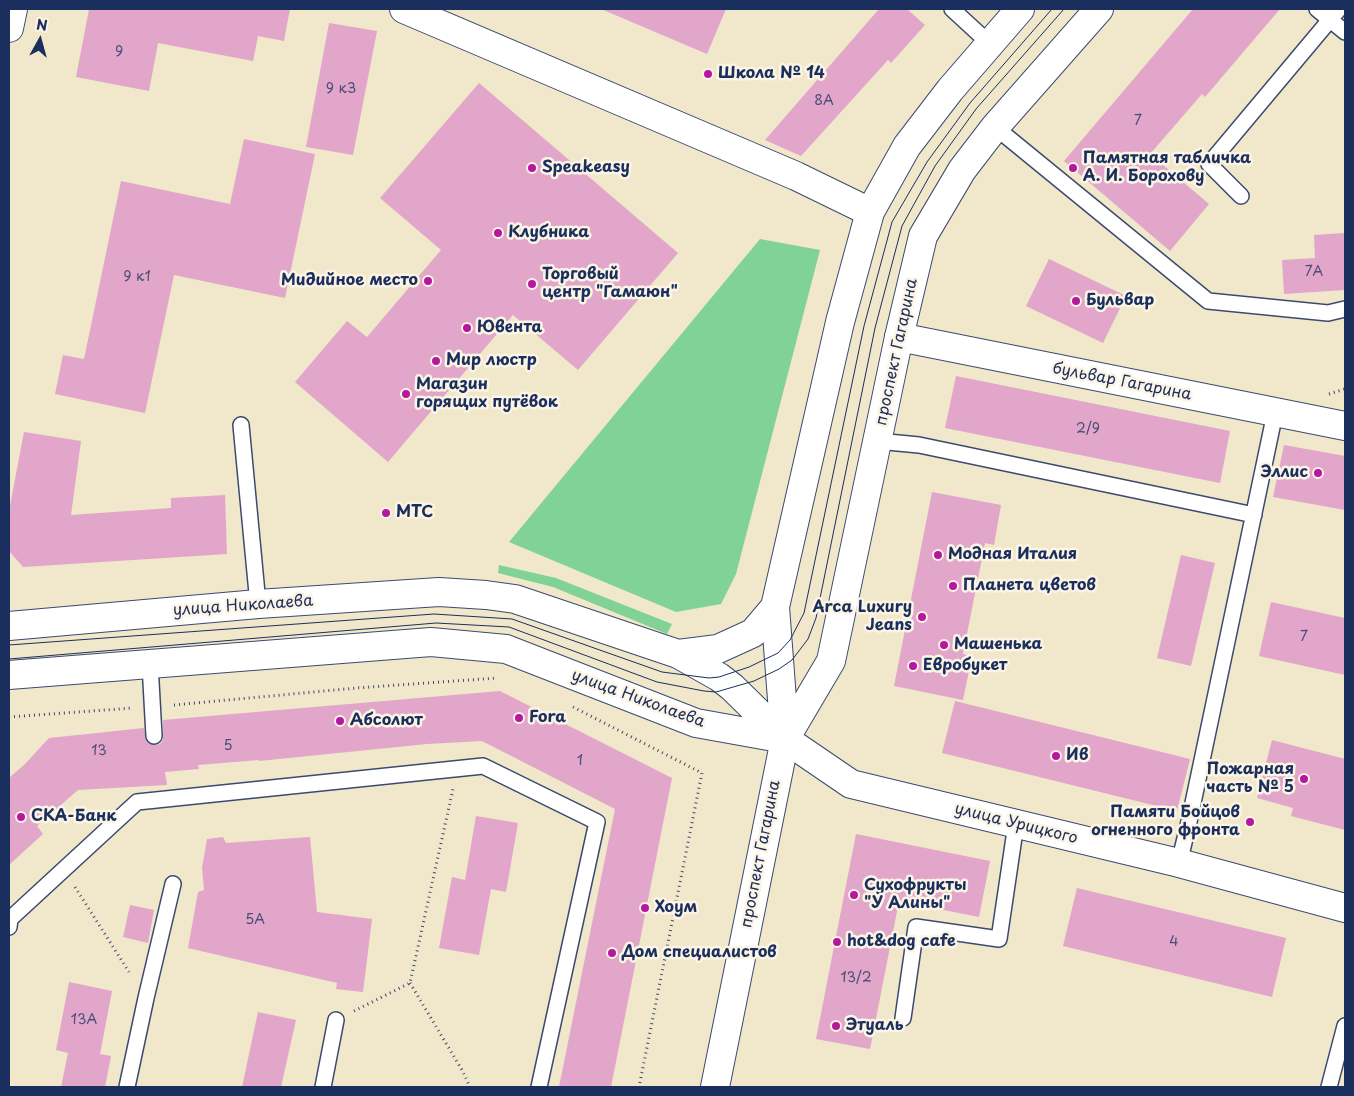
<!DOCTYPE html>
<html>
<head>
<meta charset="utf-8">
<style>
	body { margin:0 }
	#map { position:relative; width:1354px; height:1096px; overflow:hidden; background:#f1e7ca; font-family:"Playpen Sans",sans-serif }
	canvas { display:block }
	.frame { position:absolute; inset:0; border:10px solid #1b2f5e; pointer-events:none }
	.north { position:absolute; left:15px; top:15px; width:50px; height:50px; -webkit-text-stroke:4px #fcf5e5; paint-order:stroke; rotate:7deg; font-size:14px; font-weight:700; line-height:20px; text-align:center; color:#1b2f5e }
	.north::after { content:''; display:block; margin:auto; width:18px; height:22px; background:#1b2f5e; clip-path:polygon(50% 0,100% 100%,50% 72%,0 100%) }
</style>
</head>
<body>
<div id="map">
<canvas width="1354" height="1096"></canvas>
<div class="frame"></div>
<div class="north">N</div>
</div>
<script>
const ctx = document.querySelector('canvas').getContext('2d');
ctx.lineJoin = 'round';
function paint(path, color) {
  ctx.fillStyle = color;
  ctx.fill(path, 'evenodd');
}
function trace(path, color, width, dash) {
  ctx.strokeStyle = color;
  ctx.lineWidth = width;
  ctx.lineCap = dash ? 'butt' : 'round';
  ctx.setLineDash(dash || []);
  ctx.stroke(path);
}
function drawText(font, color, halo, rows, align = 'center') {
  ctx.font = font + ' "Playpen Sans",sans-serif';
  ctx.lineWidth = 5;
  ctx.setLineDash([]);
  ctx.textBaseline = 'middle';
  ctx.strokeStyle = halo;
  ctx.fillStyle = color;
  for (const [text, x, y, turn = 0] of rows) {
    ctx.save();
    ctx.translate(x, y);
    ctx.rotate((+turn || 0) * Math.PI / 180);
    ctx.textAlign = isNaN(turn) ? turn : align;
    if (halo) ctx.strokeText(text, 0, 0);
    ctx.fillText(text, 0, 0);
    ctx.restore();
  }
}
const green = new Path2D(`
	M760,239L820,250L736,574L721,604L676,612L509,542Z
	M499,565L556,578L672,624L667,634L553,587L498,573Z`);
const building = new Path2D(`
	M89,9H290L284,41L258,36L253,61L158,43L149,91L76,77Z
	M601,9H726L707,54Z
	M879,9H907L925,25L891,63L888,60L801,156L765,140Z
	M1193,9H1280L1205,97L1202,94L1150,154L1209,204L1170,251L1064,161Z
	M329,23L377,31L353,155L306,147Z
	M479,83L678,253L578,370L513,315L388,462L295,382L347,321L367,337L441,250L380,198Z
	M244,139L315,154L285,298L174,275L145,413L55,394L63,355L84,359L121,181L230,204Z
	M1345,233V290L1284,294L1282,260L1315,258L1314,235Z
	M1049,259L1126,296L1103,343L1026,306Z
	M956,376L1230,431L1220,483L945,428Z
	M24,432L81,441L71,515L171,508V498L225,495L227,554L23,567L9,551V511Z
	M1284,445L1345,456V510L1273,497Z
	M932,492L1001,505L994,545L985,543L963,654L972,656L963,700L894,686Z
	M1181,555L1215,563L1191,666L1157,658Z
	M1271,602L1345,618V675L1259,656Z
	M500,691L672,778L611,1087H559L615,809L482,741L427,744L259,761V760L198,765L199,769L165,772L167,785L78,790L37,826L43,834L9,865V778L24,765L49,738L144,728L146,741L149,744L155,745L160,744L163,740V720Z
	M955,701L1190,759L1177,811L942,753Z
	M1272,740L1345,759V830L1291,816L1293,808L1257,798Z
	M476,816L518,823L506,892L491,889L479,955L439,948L452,877L465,880Z
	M856,834L990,861L979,917L899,901L870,1049L816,1039Z
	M223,837L226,843L310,837L317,912L372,919L363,992L336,989L337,983L188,948L198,892L204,890L202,868L207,839Z
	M1077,888L1286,938L1272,997L1063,946Z
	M130,905L154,910L148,943L123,937Z
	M69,982L112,991L100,1054L111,1056L105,1087H61L68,1053L56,1050Z
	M258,1012L296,1020L281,1087H242Z`);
const path = new Path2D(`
	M1329,394L1345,389
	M174,705L356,688L497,678
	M573,707L702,773L639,1087
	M9,717L133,708
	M75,887L129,972
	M410,983L462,1070L470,1087
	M354,1011L410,983L453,789`);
const lane = new Path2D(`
	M952,9L990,44
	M1317,9L1345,32
	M995,127L1208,301L1328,313L1345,309
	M1241,196L1209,164L1339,9
	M241,425L258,604
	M877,441L919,445L1254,515
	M150,664L154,736
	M1179,863L1189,822L1275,413
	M9,927L10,919L137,802L483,766L597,822L539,1087
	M903,1018L916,927L999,939L1016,824
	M127,1087L146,998L173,884
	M323,1087L336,1020
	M1329,1087L1345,1026`);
const street = new Path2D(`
	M404,9L796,176L870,212
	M9,28L13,9
	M899,337L1345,426`);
const secondary = new Path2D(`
	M785,739L851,784L1179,863L1345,908`);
const primary = new Path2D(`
	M9,626L258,604L439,592L486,595L515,599L678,654L719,677L732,687L785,739
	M678,654L718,649L753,633L775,607
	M9,675L431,642L506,649L696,723L785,739
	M785,739L831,661L899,337L923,236L962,170L995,127L1099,9
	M715,1087L785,739L775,607L840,322L870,212L907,146L950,90L1020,9`);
const tram = new Path2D(`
	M9,645L434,614L512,619L662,672L709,678L719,677L749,667L778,653L790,640L804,613L864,326L892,222L927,162L970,103L1052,9
	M9,659L436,623L509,627L657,682L704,691L716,692L754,681L779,669L792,660L808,639L816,618L875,328L902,226L935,166L976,109L1064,9`);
const markers = [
	[708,74,5,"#b5179e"],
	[532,168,5,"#b5179e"],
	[1073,168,5,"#b5179e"],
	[498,233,5,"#b5179e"],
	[428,281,5,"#b5179e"],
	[532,284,5,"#b5179e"],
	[1076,301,5,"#b5179e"],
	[467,328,5,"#b5179e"],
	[436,361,5,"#b5179e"],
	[406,394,5,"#b5179e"],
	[1318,473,5,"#b5179e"],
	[386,513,5,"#b5179e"],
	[938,555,5,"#b5179e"],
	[953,586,5,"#b5179e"],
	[922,617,5,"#b5179e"],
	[944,645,5,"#b5179e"],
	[913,666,5,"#b5179e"],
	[519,718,5,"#b5179e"],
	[340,721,5,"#b5179e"],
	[1056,756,5,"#b5179e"],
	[1304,779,5,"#b5179e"],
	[21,817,5,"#b5179e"],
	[1250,822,5,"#b5179e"],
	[854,895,5,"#b5179e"],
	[645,908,5,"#b5179e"],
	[837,942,5,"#b5179e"],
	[612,953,5,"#b5179e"],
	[836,1026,5,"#b5179e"]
];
const numberNames = [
	["9",119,52],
	["9 к3",341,89],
	["8А",824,101],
	["7",1138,121],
	["7А",1314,272],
	["9 к1",137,277],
	["2/9",1088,429],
	["7",1304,637],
	["5",228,746],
	["13",99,751],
	["1",580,761],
	["5А",255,920],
	["4",1174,942],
	["13/2",856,978],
	["13А",84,1020]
];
const poiNames = [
	["Школа № 14",718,74],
	["Памятная табличка",1083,159],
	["А. И. Борохову",1083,177],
	["Speakeasy",542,168],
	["Клубника",508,233],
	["Торговый",542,275],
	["центр \"Гамаюн\"",542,293],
	["Мидийное место",418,281,"right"],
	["Бульвар",1086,301],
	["Ювента",477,328],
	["Мир люстр",446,361],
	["Магазин",416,385],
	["горящих путёвок",416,403],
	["Эллис",1308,473,"right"],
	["МТС",396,513],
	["Модная Италия",948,555],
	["Планета цветов",963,586],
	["Arca Luxury",912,608,"right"],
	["Jeans",912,626,"right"],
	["Машенька",954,645],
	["Евробукет",923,666],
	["Fora",529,718],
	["Абсолют",350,721],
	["Ив",1066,756],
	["Пожарная",1294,770,"right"],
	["часть № 5",1294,788,"right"],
	["Памяти Бойцов",1240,813,"right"],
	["огненного фронта",1240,831,"right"],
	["СКА-Банк",31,817],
	["Сухофрукты",864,886],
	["\"У Алины\"",864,904],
	["Хоум",655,908],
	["hot&dog cafe",847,942],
	["Дом специалистов",622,953],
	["Этуаль",846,1026]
];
const streetNames = [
	["проспект Гагарина",897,352,-78],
	["бульвар Гагарина",1122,382,11],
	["улица Николаева",243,606,-4],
	["улица Николаева",638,699,20],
	["улица Урицкого",1016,824,14],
	["проспект Гагарина",761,854,-79]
];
paint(green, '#81d395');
paint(building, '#e1a6c9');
trace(lane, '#3b4b6e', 18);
trace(street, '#3b4b6e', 30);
trace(secondary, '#3b4b6e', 30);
trace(primary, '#3b4b6e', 30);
trace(path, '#3b4b6e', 3, [1, 4]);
trace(lane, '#fff', 15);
trace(street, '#fff', 28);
trace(secondary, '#fff', 28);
trace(primary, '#fff', 28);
trace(tram, '#1b2f5e', 1);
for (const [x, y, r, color] of markers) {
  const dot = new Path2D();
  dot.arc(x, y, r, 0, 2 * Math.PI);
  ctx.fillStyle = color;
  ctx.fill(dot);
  trace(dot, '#fcf5e5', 2);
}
drawText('14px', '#4c4d79', null, numberNames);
drawText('bold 16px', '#1b2f5e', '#fcf5e5', poiNames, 'left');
drawText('16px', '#1b2f5e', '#fcf5e5', streetNames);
</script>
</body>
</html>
